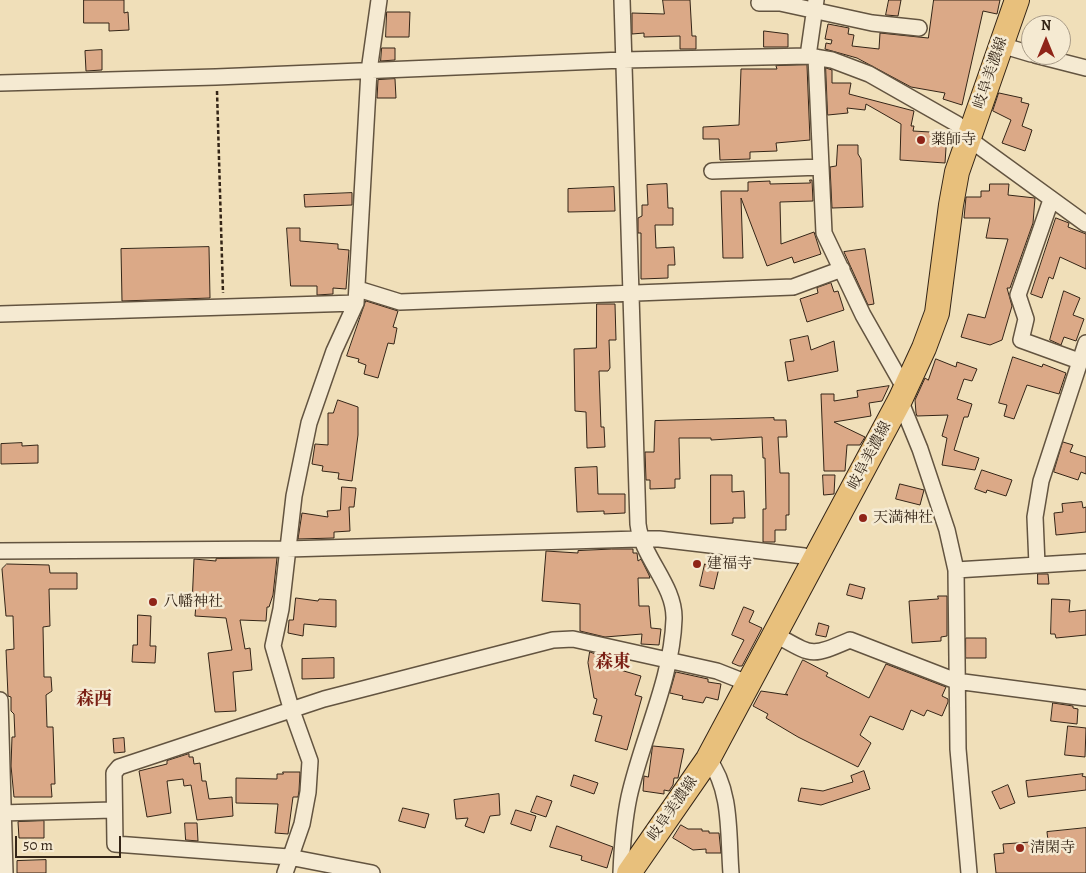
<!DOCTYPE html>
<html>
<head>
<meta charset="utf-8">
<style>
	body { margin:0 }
	#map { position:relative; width:1086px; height:873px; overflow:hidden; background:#f0dfb9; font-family:Alegreya,serif }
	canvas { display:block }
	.north { position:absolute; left:1021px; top:15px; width:50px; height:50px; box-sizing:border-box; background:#f5ead2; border:1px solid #a89b87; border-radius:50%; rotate:0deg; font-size:14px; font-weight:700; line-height:20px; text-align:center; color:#342517 }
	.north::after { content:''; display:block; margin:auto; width:18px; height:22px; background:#8f2418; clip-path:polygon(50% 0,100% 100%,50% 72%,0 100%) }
	.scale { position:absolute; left:15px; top:836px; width:106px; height:22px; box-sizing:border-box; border:2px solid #342517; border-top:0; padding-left:6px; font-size:15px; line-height:18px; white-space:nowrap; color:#342517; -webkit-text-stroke:4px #f5ead2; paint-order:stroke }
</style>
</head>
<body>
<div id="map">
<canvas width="1086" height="873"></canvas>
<div class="north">N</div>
<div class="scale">50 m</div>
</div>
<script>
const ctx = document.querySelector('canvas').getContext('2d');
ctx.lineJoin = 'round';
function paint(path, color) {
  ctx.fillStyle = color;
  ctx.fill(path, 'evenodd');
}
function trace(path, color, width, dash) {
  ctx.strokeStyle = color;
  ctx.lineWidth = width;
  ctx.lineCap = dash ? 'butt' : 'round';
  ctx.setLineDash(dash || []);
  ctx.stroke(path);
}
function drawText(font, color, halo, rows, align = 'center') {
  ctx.font = font + ' Alegreya,"Noto Serif JP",serif';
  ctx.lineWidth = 5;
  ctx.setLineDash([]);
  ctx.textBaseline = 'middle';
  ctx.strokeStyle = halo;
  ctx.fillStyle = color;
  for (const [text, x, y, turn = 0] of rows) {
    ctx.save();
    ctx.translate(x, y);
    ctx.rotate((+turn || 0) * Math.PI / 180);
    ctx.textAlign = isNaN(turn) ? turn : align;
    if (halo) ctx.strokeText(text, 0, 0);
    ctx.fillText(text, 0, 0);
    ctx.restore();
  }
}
const building = new Path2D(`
	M84,0H124V13L128,12L129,30L109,31V23H84Z
	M663,0H690L692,36H696V49H680V36L644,37V33L632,34V13L664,14Z
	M889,0H901L898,16L886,15Z
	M934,0H1000L997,14L983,11L962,105L943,99L945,93L911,87L857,58L825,49L826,43L831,44L832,40L825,39L828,24L849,28L848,34L854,35L852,46L879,49L880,33L928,38Z
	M387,12H410L409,37H386Z
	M764,31L788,34V47H764Z
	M382,48H395V60L381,61Z
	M102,50V70L86,71L85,51Z
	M807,65L810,140L776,143L777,151L750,152V159L720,160L719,139H703V127L739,125L741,69H777L776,66Z
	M826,68L832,70V83H851L849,94L914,111L911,126H914L913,131L947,133L945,163L900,160L901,124L866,104L865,110L847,108L848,113L828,115Z
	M395,79L396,98H377L378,80Z
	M999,93L1022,98L1021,102L1029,104L1022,126L1032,130L1025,151L1002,143L1011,120L993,111Z
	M838,145H858V154L861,159L863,207L832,208L830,167L836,166Z
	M810,180H812L813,201L780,202L781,244L814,232L821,254L794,263L792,257L767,266L741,198L743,258H723L721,191H748V182L770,181V184L810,183Z
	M667,184L668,208H673V225H655L656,248L674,247L675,265H668V278L641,279V233H638V218L642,216V205H648L647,185Z
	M990,184H1009L1008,195L1035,198L1033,223L1010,288H1007L1012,306L1002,340L990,345L961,337L968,314L985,318L1008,239L986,238L990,218H964L966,197H981V191H989Z
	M614,187L615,211L568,212V189Z
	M352,193V205L305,207L304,195Z
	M1056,218L1069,223L1068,227L1086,234V269L1060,257L1053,279L1049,277L1042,298L1031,294Z
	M287,228H300V241L338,244V249L349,250L346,289L333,288V294L317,295V286H291Z
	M209,247L210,298L122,301L121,249Z
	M865,249L874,304L868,305L844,252Z
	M831,283L834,292L838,291L844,310L807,322L800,299L818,293L817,288Z
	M1064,291L1080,298L1073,315L1084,319L1076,341L1064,337L1061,345L1050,340Z
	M366,301L398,311L393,327L397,328L394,344L388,343L378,378L364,374L366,365L358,362L359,359L347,356Z
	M597,304H615L616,340H609L610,368L608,371H599L601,427H604L605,447L587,448L586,412L575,411L574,349L596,348Z
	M808,336L811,350L834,341L838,371L788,381L785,362L794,361L790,340Z
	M1013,357L1042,367L1043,364L1066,373L1059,394L1027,385L1014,419L1004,416L1007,405L999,403Z
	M936,359L956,367L957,362L977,369L972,381L964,379L957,399L972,404L968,417H964L954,450L979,458L975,470L942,465L947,438L942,436L948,415L917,416L916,413L915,400L925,378L928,380Z
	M889,386L882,401L869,403L871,416L834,422L865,437L860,445H847L845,471H824L821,394H834V401L858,397L857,391Z
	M338,400L358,407V435L352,481L338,479L339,473L322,471L323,466L312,464L315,444L328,445V413H333Z
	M774,418V420H786L787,437H778L780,473H789V515H786V530H775V542H763V509H766L765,458H763L762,437L711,440V438H679L680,479H675V488L650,489V480H646L645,452H654L655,421Z
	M1063,442L1073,445L1070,452L1086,457V474L1081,472L1078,480L1054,472Z
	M22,443V446L38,445V463L1,464V444Z
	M597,467L598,494H625V513L604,514V511L577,512L575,468Z
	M982,470L1012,480L1006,496L987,490L986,493L975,489Z
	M711,475H732V492L744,491L745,518H733V523L711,524Z
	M823,475H835L834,494L824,495Z
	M900,484L924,490L920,505L896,499Z
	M342,487L356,488L354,507H349L350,531L334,532V538L298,539L302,513L328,517L327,511L340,510Z
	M1082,502L1083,508L1086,507V532L1056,535L1054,513L1063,512L1062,504Z
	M612,549H633V553H637L638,561L641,559L649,575L650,578H638L639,606H649L651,628L661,629L659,645L641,644L642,634L605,637L580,631V604L542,601L546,551L578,553V551Z
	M277,558L273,595L269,607H267L266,621L240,620L245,649L250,648L252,670L233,672L236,711L215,712L208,653L232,650L226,618L195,616L196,605H192L194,559L216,561V559Z
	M7,564L49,565L50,573H77V589H49L50,626L43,627L44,677H51L52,691L46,695L47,727H53L55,784H51L52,797H14L11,766L12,737H15L14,714L11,711V697L8,696L6,650L14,649L13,616H6L2,569Z
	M705,564L719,568L714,589L700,586Z
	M1038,574H1048L1049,584H1038Z
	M850,584L865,588L862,599L847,595Z
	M938,596H947V636L941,637V641L912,643L909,601L938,599Z
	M296,598L318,601L319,599L336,600V627L304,624L303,636L288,633L289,620H293Z
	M1052,599L1070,600L1069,612L1086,610V635L1056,638L1055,634H1051Z
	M744,607L754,611L749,622L762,628L742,666H739L732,663L744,640L732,635Z
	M138,615L151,616L150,646H156L155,663L132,662L133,645H137Z
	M819,623L829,626L826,637L816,635Z
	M966,638H986V658H966Z
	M590,652L612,660L610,667L641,676L635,695L642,697L627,750L595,741L602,716L593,714L597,699L594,698L588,663Z
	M334,658V678L302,679V659Z
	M803,660L828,673L826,676L869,698L886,664L946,687L942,696L948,699V702L942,716L927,710L924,716L911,710L903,730L870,716L860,735L871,743L858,767L798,737L766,718L768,714L753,706L761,691L788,695L786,694Z
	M676,672L708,679V682L721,684L718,700L706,697L703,703L682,699L683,696L670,693Z
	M1053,703L1073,706V708L1078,709L1077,724L1051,721Z
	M1068,726L1086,728L1085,757L1065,755Z
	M124,738L125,752L114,753L113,739Z
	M653,746L684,749L678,778H674L673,785L669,791L664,790V794L643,791L644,776L648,777Z
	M189,754V757H193L194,764L200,763L202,781H206L209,799L232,797L233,816L197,820L191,785L184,786L183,779L167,781L171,813L147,817L139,771L167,764V761Z
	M864,771L870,789L821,805L798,801L801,788L823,791L853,782L851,776Z
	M283,772H300L299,791L298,797H293L288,834L275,833L278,804L236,803V778L277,779V774H283Z
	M1083,774L1082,776L1086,777V790L1028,797L1026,781Z
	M574,775L598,783L594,794L571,786Z
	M1008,785L1015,803L1000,809L992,792Z
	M499,794L500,815L490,816L484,833L465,826L468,818L456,819L454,800Z
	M537,796L552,801L546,817L531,812Z
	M403,808L429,814L425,828L399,821Z
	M516,810L536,816L531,831L511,824Z
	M44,821V838H19L18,822Z
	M185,823H197L198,841L186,840Z
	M681,825L688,829H702V831H709V833H719L721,853H706V849L693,850L673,838Z
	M557,826L613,847L607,868L581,860L582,856L550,847Z
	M1086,828V873H996L994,854L1004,853L1003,844L1031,842L1032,844L1033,842L1048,841L1047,832Z
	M46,860V873H17V861Z`);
const path = new Path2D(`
	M217,91L223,293`);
const minor = new Path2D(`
	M759,3H780L872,23L919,28
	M1001,45L1031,54
	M1035,55L1086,68
	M808,56L816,0
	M816,57L824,233L863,315L905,389
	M0,83L216,77L623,60L808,56L832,60L869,74L957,124L969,139L1086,224
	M712,171L821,167
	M1051,200L1018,295L1026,319L1021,340L1079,361
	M358,289L400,302L793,287L842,269
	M0,314L356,303
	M900,400L920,449L947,530L956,570L958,749L969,873
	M0,551L287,549L639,539H659L804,556L815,560
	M1037,565L1035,517L1041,481L1086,343
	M956,570L1086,562
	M776,635C814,656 810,657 850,640L956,681L1086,698
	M0,700L5,873
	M708,759C732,789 728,836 731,873
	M0,813L113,810
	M285,873L302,824L308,792L310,761L291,708L273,646L281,609L294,496L309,423L334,351L356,303L369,71L379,0
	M372,873L289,857L115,844L114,773L119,767L324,699L553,640L573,639L717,671L750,684
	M621,873C622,848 624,821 629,797C642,738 672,680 674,619C675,585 642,558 638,524L622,0`);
const primary = new Path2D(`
	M629,873L708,759L900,400L924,348L937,313L951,205L957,172L1017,0`);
const markers = [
	[921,140,5,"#8f2418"],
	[863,518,5,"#8f2418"],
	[697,564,5,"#8f2418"],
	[153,602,5,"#8f2418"],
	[1020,848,5,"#8f2418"]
];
const streetNames = [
	["岐阜美濃線",991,73,-71],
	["岐阜美濃線",870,456,-62],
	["岐阜美濃線",673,809,-55]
];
const poiNames = [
	["薬師寺",931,140],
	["天満神社",873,518],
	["建福寺",707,564],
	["八幡神社",163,602],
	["清閑寺",1030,848]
];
const quarterNames = [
	["森東",613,663],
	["森西",94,700]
];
paint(building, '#dba987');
trace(building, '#342517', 1);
trace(minor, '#635440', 18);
trace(primary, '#342517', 26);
trace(path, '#342517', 2.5, [4, 2.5]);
trace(minor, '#f5ead2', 15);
trace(primary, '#e8c07c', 24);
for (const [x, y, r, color] of markers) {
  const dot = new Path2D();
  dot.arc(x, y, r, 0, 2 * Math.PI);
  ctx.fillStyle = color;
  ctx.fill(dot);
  trace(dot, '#f5ead2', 2);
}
drawText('15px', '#342517', '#f5ead2', streetNames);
drawText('15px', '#342517', '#f5ead2', poiNames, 'left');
drawText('bold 18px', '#7a1f14', '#f5ead2', quarterNames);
</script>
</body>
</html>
